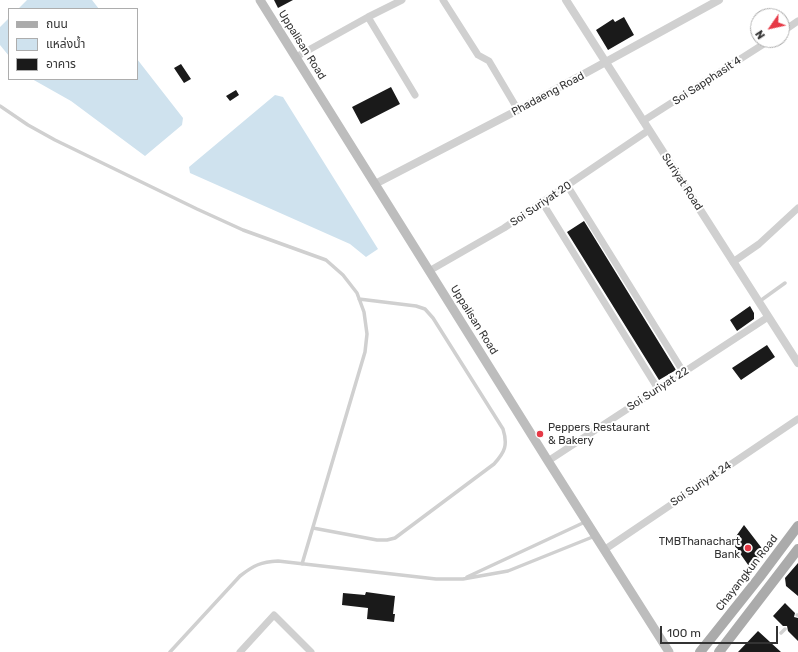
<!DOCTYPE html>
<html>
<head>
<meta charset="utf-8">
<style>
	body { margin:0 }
	#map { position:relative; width:798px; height:652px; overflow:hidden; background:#fff; font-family:Rubik,"Noto Sans Thai",sans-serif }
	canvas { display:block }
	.legend { position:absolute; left:8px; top:8px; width:130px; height:72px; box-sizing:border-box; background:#fff; border:1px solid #adadad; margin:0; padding:5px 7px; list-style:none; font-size:12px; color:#333 }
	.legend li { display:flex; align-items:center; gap:8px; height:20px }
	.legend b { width:20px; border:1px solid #adadad }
	.north { position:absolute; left:750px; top:8px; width:40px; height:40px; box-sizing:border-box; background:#fff; border:1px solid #adadad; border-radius:50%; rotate:236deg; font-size:11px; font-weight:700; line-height:16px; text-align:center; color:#333 }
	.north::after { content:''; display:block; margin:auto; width:14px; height:18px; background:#e63946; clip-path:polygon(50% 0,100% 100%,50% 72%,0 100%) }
	.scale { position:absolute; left:660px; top:626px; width:118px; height:18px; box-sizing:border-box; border:2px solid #333; border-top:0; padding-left:5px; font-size:12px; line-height:14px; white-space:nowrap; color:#333; -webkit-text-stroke:3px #fff; paint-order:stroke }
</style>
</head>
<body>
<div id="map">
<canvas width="798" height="652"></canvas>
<ul class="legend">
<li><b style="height:5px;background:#ababab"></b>ถนน</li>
<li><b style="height:11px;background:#cfe2ee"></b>แหล่งน้ำ</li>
<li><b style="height:11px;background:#1a1a1a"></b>อาคาร</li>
</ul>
<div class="north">N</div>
<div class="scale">100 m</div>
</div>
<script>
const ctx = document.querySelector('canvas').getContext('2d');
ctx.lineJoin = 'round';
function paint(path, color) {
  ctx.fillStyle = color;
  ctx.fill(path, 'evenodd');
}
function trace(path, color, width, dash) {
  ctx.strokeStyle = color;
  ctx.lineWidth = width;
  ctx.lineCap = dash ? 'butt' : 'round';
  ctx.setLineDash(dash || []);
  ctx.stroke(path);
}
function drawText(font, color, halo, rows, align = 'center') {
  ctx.font = font + ' Rubik,sans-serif';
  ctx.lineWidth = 4;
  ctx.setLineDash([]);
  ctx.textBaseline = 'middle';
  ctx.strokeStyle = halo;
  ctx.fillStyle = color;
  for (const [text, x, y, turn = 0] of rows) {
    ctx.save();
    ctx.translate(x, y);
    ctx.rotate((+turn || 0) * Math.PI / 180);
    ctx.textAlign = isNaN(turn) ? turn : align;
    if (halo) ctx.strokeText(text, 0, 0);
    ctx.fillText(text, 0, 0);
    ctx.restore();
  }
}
const water = new Path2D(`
	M27,0H92L99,9H18Z
	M9,18V56L0,45V27Z
	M137,59L183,118L182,125L145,156L71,101L32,79H137Z
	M275,95L283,97L378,249L366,257L350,244L190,173L189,167Z`);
const building = new Path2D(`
	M274,0H293L278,8Z
	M624,17L634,35L608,50L596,30L613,19L615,22Z
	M181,64L191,79L184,83L174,68Z
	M391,87L400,104L361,124L352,107Z
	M236,90L239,95L230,101L226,96Z
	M584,221L676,370L659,380L567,232Z
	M750,306L754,313V319L737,331L730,320Z
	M767,345L775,357L741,380L732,368Z
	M744,525L764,551L751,569L732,542Z
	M798,563V596L786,586L785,578Z
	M366,592L395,596L393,614H395L394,622L367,619L368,608L342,605L343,593L365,595Z
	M785,603L795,613L794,617L798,618V641L788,631L787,626H783L773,616Z
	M758,631L781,652H738Z`);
const service = new Path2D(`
	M0,106L28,125L55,140L197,209L243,230L326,260L343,275L357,293L364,312L367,334L365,352L302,564
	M760,301L785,283
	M313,528L377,540H387L395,538L494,464C505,452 508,445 503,429L433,318L425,309L416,306L359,299
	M467,577L585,522
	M797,615H798
	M781,633L785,629
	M170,652L240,576C254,565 261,562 278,561L436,579H463L508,571L595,536`);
const minor = new Path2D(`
	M443,0L478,55L489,61L518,110
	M368,17L415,95
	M782,32L798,21
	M296,57L368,17L402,0
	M643,121L770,40
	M567,185L684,373
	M542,202L658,389
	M733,262L759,244L798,208
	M429,271L504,228L649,130
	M548,461L768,317
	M604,550L798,419
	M240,652L274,615L311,652`);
const tertiary = new Path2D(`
	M566,0L798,363
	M375,184L518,110L719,0`);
const secondary = new Path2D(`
	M260,0L548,461L669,652`);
const primary = new Path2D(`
	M700,652L759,578L798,526
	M719,652L798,549`);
const markers = [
	[540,434,4,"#e63946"],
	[748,548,4,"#e63946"]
];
const streetNames = [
	["Uppalisan Road",302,45,58],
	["Soi Sapphasit 4",707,81,-33],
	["Phadaeng Road",548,94,-28],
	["Suriyat Road",682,182,57],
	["Soi Suriyat 20",541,204,-34],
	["Uppalisan Road",474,320,58],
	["Soi Suriyat 22",658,389,-33],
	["Soi Suriyat 24",701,484,-34],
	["Chayangkun Road",747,573,-52]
];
const poiNames = [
	["Peppers Restaurant",548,428],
	["& Bakery",548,441],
	["TMBThanachart",740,542,"right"],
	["Bank",740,555,"right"]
];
paint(water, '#cfe2ee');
paint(building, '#1a1a1a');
trace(service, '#d0d0d0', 3.5);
trace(minor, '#d0d0d0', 7);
trace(tertiary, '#d0d0d0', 8);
trace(secondary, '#bdbdbd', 9);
trace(primary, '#ababab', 10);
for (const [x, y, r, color] of markers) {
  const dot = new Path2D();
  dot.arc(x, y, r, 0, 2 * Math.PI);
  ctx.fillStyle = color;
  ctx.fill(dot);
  trace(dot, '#fff', 1.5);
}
drawText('11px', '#333', '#fff', streetNames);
drawText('11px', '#333', '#fff', poiNames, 'left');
</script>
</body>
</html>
